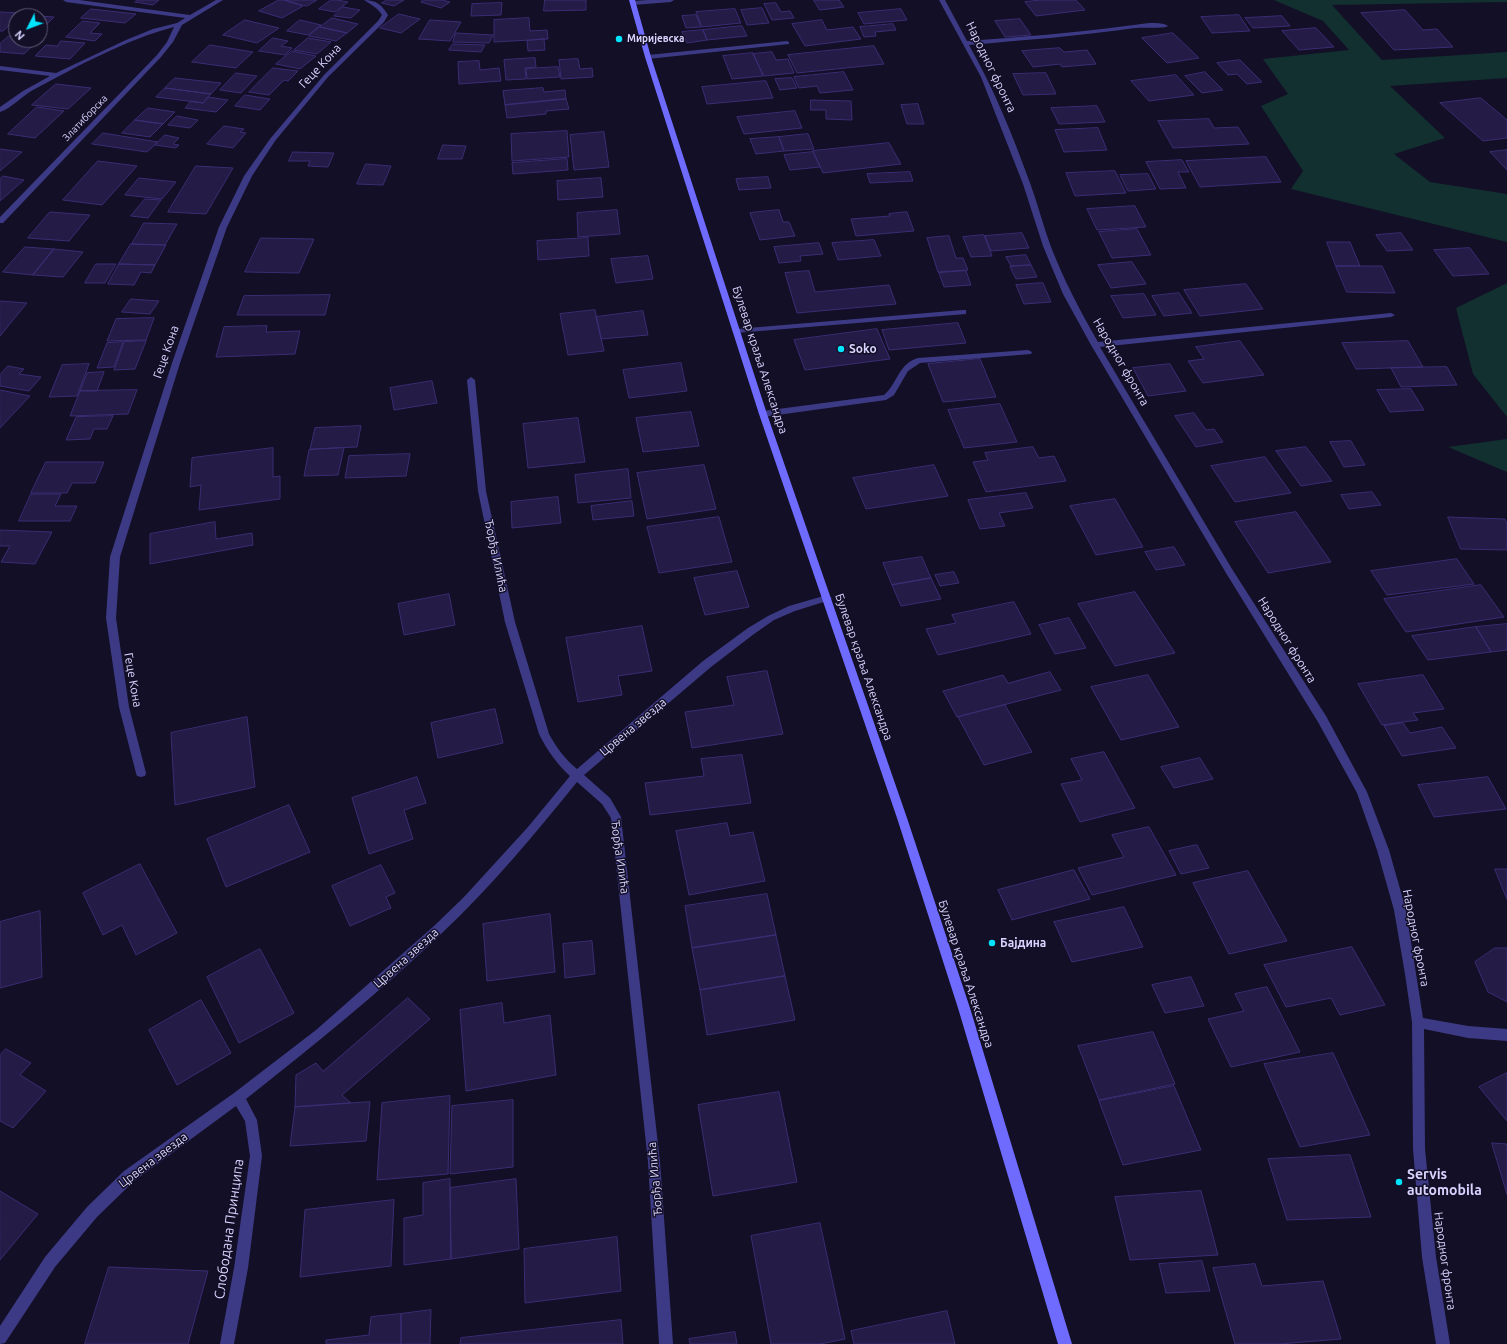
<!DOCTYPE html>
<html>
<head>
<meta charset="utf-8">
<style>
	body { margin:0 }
	#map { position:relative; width:1507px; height:1344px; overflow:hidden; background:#130f26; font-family:Ubuntu,sans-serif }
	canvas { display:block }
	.north { position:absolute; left:8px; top:8px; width:40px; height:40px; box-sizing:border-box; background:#130f26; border:1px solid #625e7d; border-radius:50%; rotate:228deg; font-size:11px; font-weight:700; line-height:16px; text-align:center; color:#d9d4ff }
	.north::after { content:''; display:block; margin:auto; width:14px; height:18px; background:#00e5ff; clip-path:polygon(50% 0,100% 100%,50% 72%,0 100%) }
</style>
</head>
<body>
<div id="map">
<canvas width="1507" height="1344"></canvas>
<div class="north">N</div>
</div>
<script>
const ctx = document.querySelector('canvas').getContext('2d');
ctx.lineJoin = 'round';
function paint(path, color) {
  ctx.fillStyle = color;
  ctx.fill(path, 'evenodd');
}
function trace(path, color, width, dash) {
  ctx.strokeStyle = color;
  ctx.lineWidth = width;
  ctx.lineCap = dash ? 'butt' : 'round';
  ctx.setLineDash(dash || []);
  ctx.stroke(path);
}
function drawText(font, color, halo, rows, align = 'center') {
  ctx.font = font + ' Ubuntu,sans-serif';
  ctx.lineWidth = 3;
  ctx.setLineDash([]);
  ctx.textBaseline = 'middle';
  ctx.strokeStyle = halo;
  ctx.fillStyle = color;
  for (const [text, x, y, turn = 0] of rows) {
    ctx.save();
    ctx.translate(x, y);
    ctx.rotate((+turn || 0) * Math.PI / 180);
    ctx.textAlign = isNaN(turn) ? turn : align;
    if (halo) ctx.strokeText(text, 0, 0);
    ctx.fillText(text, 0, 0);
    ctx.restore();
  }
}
const green = new Path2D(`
	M1274,0H1507V2L1332,5L1382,60L1507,52V78L1390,86L1445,138L1394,154L1430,182L1507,194V242L1291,189L1303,171L1261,106L1288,94L1263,59L1349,50L1323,21Z
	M1507,283V417L1473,374L1456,308Z
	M1507,439V472L1448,447Z`);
const building = new Path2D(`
	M138,0H159L153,5L135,2Z
	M279,0H283L303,6L282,18L259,11Z
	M285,0H317L307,6Z
	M331,0H337L348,2L335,12L319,9Z
	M387,0H404L394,6L382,3Z
	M424,0H442L450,2L441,8L421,2Z
	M545,0H586V10L544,11Z
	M814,0H839L844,7L820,10Z
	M1041,0H1076L1085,10L1036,16L1025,2Z
	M502,3L501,15L471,16L472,4Z
	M776,3L781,12L790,11L794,18L772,20L764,4Z
	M343,7L360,10L351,18L334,16Z
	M762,8L769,23L747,25L741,10Z
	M91,9L136,14L125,23L81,18Z
	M735,9L741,23L702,27L696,12Z
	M901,9L907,20L864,24L858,13Z
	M1405,10L1423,30L1437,29L1453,47L1394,50L1361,13Z
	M0,12L22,13L16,16V19L3,31H0Z
	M399,14L420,19L401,33L380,28Z
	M27,15L54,17L40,31V16H25Z
	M696,15L701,27L686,28L682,16Z
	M1239,15L1250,31L1212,33L1201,17Z
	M1282,16L1290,26L1253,28L1245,18Z
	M332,18L358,24L347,33L320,27Z
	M529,18L530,31L547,30L548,39L494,42V20Z
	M1020,19L1031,35L1005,37L995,21Z
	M245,20L279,28L257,43L223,35Z
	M300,20L321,25L308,35L287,31Z
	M430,20L461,22L450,41L419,39Z
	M822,20L827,30L853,27L861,39L805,46L792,24Z
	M83,21L100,23L90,33L102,34L95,41L66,37Z
	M893,24L896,30L875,32L876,36L864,37L860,27Z
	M742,26L747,36L707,40L703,30Z
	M320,27L347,33L336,41L309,36Z
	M1316,28L1334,47L1299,50L1282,31Z
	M703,30L707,40L687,43L682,32Z
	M456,33L493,35L489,43L453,42Z
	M1173,33L1199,58L1167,63L1142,38Z
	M9,36L16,37V40H39L24,54L0,52V44Z
	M273,38L288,41L281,46L292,48L285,55L259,51Z
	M308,38L331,42L317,54L294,50Z
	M544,39L545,50L528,51L527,41Z
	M61,41L85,43L70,59L35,56L46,45L57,46Z
	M453,44L485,45L481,52L449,50Z
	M210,45L253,52L236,68L192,62Z
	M874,46L884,64L797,73L788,55Z
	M1060,48L1064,52L1087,50L1096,64L1062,67L1060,64L1033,67L1022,51Z
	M292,51L316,56L300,69L276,64Z
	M772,52L776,60L788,59L794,73L764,76L753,54Z
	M753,53L763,76L732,79L723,56Z
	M535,58L536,67L525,68L526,79L506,80L504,60Z
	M578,59L580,69L592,68L593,77L561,79L559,60Z
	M1240,60L1262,82L1247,84L1237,74L1228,75L1217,63Z
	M479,61L480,70L499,68L501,81L459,84L458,62Z
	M558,67L560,77L527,79L526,69Z
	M273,68L298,71L288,81L284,80L269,95L249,92Z
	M844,72L853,90L820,93L817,86L799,88L794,77Z
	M1205,72L1223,90L1202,93L1185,76Z
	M236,73L257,76L241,93L220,90Z
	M1046,73L1056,94L1023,95L1013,74Z
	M1176,75L1194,95L1149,101L1131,81Z
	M175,78L221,83L211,94L165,88Z
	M792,78L797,88L780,90L775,79Z
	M766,81L773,98L707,104L702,87Z
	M56,84L91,88L68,109L32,105Z
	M165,88L211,94L203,103L156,97Z
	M543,88L544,92L565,90L566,99L505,105L503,91Z
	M245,95L270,99L260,110L235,106Z
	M208,97L228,100L216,112L185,108L191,101L203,103Z
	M1481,98L1507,120V138L1483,141L1440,103Z
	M566,99L569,109L546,111V114L507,118L505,105Z
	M811,100L851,101L852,120L826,119V110H811Z
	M918,104L924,124H907L901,105Z
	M1097,106L1105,122L1059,124L1051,108Z
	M37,107L64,111L35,138L8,134Z
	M148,108L175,112L163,124L135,120Z
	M795,111L802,128L744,134L737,117Z
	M177,116L198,120L190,128L168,125Z
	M1209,119L1214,128L1238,127L1249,144L1173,148L1158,121Z
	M135,120L163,124L150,137L122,133Z
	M224,126L244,129L240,132L246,133L233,148L207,144Z
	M1098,128L1107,150L1064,152L1055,130Z
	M567,131L569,157L512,161L511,134Z
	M604,132L609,167L574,170L570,135Z
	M103,133L158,142L147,152L92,144Z
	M808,134L814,149L784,151L779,137Z
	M165,135L179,138L173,144L179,145L176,148L155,145Z
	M779,137L784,151L756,154L750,139Z
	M889,143L901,164L823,173L813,151Z
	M443,145L466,146L462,159H438Z
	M0,149L22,152L0,171Z
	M1507,150V170L1490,152Z
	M293,152L334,153L328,167L308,166L310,161H289Z
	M813,152L820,167L790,170L784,155Z
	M1266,157L1281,182L1200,187L1186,161Z
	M567,159L568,170L513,174L512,163Z
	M1182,160L1189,172H1178L1186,188L1160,189L1146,162Z
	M98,161L137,166L102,205L63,200Z
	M366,164L391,166L383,185L357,184Z
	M196,166L233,168L206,214L168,212Z
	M1115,171L1126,193L1075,196L1066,173Z
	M910,172L913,181L870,183L867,174Z
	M1148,174L1156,189L1128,191L1120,175Z
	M3,176L24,180L0,201V179Z
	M768,177L771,188L739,190L736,179Z
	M139,178L176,182L162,199L125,195Z
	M601,178L603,197L558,200L557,181Z
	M145,199L161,200L148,218L131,216Z
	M1135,206L1146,227L1097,230L1087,209Z
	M617,210L620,234L578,237L577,213Z
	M779,210L783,222H789L795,236L760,240L750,213Z
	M50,212L90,215L69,241L28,238Z
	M907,212L914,231L856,236L851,219L890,216L889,214Z
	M144,223L177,224L165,245L132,244Z
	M1137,229L1151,255L1112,258L1099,232Z
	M1022,233L1029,248L991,251L985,236Z
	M1401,233L1413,250L1387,251L1376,235Z
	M984,235L992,256L971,257L963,237Z
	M949,236L956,258H963L968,270L938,272L927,238Z
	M261,238L314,239L299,273L245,272Z
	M588,238L589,256L538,260L537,241Z
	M874,240L881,256L838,260L832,243Z
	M1327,242H1350L1360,266H1336Z
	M819,243L823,254L800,256L801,261L779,263L774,247Z
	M131,244L166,245L155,265L119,264Z
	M25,247L54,249L33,275L3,272Z
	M1470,248L1489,274L1453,276L1434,250Z
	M54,249L83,252L63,277L33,275Z
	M1026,255L1031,265L1011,266L1006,257Z
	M648,256L653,279L616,283L611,259Z
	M1132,262L1146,284L1111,288L1098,265Z
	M96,264H116L105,283H85Z
	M119,264L155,265L151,273L141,272L134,285L108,284Z
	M1031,265L1037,277L1016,279L1010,267Z
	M1336,266H1382L1395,293L1347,292Z
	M809,271L815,292L889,285L896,304L797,313L785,273Z
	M966,271L971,285L944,287L939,273Z
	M1043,283L1051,302L1024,304L1016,285Z
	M1246,284L1263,309L1200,316L1184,290Z
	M1179,293L1192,313L1164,316L1152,296Z
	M1144,294L1156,315L1123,318L1111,296Z
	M330,295L325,315H237L244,296Z
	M131,299L159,301L150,314L122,312Z
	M0,301L27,303L0,336Z
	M595,310L604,351L568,355L560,314Z
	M643,311L648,335L601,339L596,317Z
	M154,318L146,340L107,341L116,319Z
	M958,323L966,343L889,350L882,330Z
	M267,326L266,332L300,331L295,354L216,357L224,327Z
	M877,329L890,359L805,370L794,340Z
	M146,341L135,369L114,370L124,342Z
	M1240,341L1264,375L1203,383L1188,361L1204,359L1196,347Z
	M1408,341L1423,367L1356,369L1342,343Z
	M123,342L114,367L97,368L107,343Z
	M980,359L996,397L943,402L928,364Z
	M681,363L687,391L629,398L623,370Z
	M89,364L77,396L49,397L62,365Z
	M1170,364L1186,391L1148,396L1133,368Z
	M8,366L24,369L19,374L41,377L29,391L0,386V375Z
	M1447,367L1457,385L1401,387L1391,368Z
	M104,372L97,391H80L87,373Z
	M432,381L437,403L394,410L390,388Z
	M1411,389L1424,410L1390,412L1377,390Z
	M0,390L30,396L0,428Z
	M137,390L128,414L70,416L80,391Z
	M1000,404L1017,442L964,448L948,410Z
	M691,412L699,446L643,452L636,418Z
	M1194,413L1206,430L1214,429L1223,442L1196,447L1175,416Z
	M113,416L107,429H94L90,439L66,440L76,417Z
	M578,418L585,462L528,468L523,424Z
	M361,426L357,447L310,449L315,428Z
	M1351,441L1365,465L1344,467L1330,442Z
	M1033,447L1039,458L1054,456L1066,481L986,492L973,462L988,460L985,453Z
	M1306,447L1332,481L1301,486L1276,451Z
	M273,448V477L280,476V499L199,510L201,485L190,487L192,458Z
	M344,448L338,475L304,476L309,450Z
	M410,454L406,476L345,478L349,456Z
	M1265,457L1291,493L1235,502L1211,466Z
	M46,462H104L95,483H72L67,493H31Z
	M704,465L716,509L647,519L637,473Z
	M934,465L948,496L866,509L853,478Z
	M628,469L631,498L578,503L575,475Z
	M1372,492L1381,505L1349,509L1341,495Z
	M1026,493L1033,508L999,513L1005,526L980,529L968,500Z
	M31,494H61L55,506H77L70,521H19Z
	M558,497L561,523L512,528L511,502Z
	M1115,499L1143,547L1096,555L1070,506Z
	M632,501L634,516L593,520L591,506Z
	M1296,512L1331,562L1268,573L1235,522Z
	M719,517L732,562L659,573L647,527Z
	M1448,517L1505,519L1507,524V550L1461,549Z
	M215,522L216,539L252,533L253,545L150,564V534Z
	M0,530L52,532L35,564L1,562L10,546H0Z
	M1174,547L1185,565L1156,570L1145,552Z
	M922,557L931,578L892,585L883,563Z
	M1457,559L1474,584L1387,595L1371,571Z
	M737,571L749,607L705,615L694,578Z
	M954,572L959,583L940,586L935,575Z
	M931,578L941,599L901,606L892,585Z
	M1481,585L1504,617L1406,632L1384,599Z
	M1135,592L1175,653L1115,666L1078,604Z
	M449,594L455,625L404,635L398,604Z
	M1014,602L1031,634L938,655L926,629L956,623L952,615Z
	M1069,618L1086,648L1055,654L1039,625Z
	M1507,624V650L1491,652L1476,627Z
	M642,626L652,671L618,676L622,695L578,702L566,638Z
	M1476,627L1491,652L1428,660L1412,636Z
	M767,671L783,734L692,748L685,712L734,705L727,677Z
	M1050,672L1061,690L957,717L943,691L1003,675L1008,683Z
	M1148,675L1179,727L1121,740L1091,687Z
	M1423,675L1444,709L1413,713L1418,720L1382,725L1358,684Z
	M1005,705L1032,752L984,765L958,717Z
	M495,709L503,743L438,758L431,723Z
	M247,717L255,787L175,805L171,733Z
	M1403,723L1410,733L1442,727L1456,748L1402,756L1384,726Z
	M1104,752L1135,808L1080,822L1061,784L1082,780L1071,759Z
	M742,755L751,803L650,815L645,783L704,776L701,759Z
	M1200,758L1213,779L1174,788L1161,767Z
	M417,777L426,803L404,810L413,839L369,854L352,798Z
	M1488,777L1506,809L1434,817L1418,785Z
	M289,805L310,852L226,887L207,839Z
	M727,823L730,836L753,832L765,881L689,895L676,831Z
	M1149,827L1176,875L1092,895L1078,868L1124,857L1112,835Z
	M1197,845L1209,868L1181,874L1169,851Z
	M140,864L177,933L136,955L122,925L103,935L83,893Z
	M381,865L395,893L386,897L391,908L350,926L332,886Z
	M1495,869H1507V899Z
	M1074,870L1090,899L1012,920L998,890Z
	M1248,871L1287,941L1229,954L1193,883Z
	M767,894L776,935L692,948L685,906Z
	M1124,907L1143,947L1072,962L1054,922Z
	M40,911L42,977L0,988V922Z
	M550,914L555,972L487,981L483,924Z
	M776,935L785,976L700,990L692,948Z
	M592,941L595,974L565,978L563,944Z
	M1352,947L1385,1005L1340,1015L1331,998L1286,1007L1264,965Z
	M1495,948H1507V1002L1488,992L1475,962Z
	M260,949L294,1013L239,1043L207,977Z
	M785,976L795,1020L707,1035L700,990Z
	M1191,977L1204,1006L1165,1013L1152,985Z
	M1267,987L1300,1052L1231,1067L1208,1019L1244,1011L1235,994Z
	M408,998L430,1019L342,1095L351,1103L295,1107L296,1075L316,1063L323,1071Z
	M201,1000L231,1053L177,1085L149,1030Z
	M502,1003L504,1023L550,1015L556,1075L466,1091L460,1010Z
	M1153,1032L1175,1084L1099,1100L1078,1046Z
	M6,1049L31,1063L20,1075L46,1091L13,1128L0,1121V1055Z
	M1333,1053L1370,1135L1300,1147L1264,1064Z
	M1507,1073V1121L1479,1087Z
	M1174,1086L1201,1150L1123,1165L1099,1101Z
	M779,1092L797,1182L713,1196L698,1105Z
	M450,1096L448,1174L377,1180L382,1103Z
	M513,1100V1167L450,1174L452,1106Z
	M370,1102L366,1141L290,1146L295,1107Z
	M1492,1143L1507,1144V1194Z
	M1350,1155L1371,1217L1287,1220L1268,1159Z
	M450,1179L451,1259L404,1265V1218L423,1215V1183Z
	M516,1179L519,1249L451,1259L450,1188Z
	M0,1191L38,1214L0,1260Z
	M1201,1191L1218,1255L1130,1260L1115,1197Z
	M394,1200L391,1266L300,1277L305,1210Z
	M820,1223L845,1339L820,1344H771L751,1236Z
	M617,1237L621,1291L525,1303L524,1249Z
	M1202,1261L1210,1291L1166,1293L1159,1264Z
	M1255,1264L1262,1286L1323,1281L1341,1339L1279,1344H1235L1213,1268Z
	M109,1267L208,1271L188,1344H85Z
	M431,1310L430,1344H401V1314Z
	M947,1311L955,1344H854L851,1331Z
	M401,1314V1344H326V1340L369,1335L371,1317Z
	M621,1320L623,1344H460L461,1338Z
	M735,1332L737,1344H690L689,1339Z`);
const service = new Path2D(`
	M648,0H674L671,2L633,5L630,3L633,1Z
	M787,41L789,42V44L648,59L645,57L648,55Z
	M963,310H966V314L736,333L732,331L736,329Z
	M1028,350L1032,352L1031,354L920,363L908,371L894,395L886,400L763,417L759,414L763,411L884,395C898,383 898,364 918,358Z`);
const minor = new Path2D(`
	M63,0H79L190,15L216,0H223L182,25L173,42L161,57L3,223H0V217L157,55L167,42L174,27C127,39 76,67 33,90C22,96 12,108 0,112V107L23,91L50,76L0,70V66L56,73L126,40L153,29L177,23L185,18L66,2Z
	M364,0C376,0 382,5 388,15L384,22L328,77L275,141L252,176L227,227L180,363L120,557L116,618L129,707L146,773L145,776L141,777L137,776L136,773L119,707L106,618L110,557L172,363L219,227L244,176L270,139L324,75L378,21L382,15C377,7 371,5 364,0Z
	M939,0H945L967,41C1021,37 1073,33 1126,26C1137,25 1160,20 1168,26C1164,29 1142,27 1135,28C1080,36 1025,40 969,45C994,89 1013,136 1030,183C1038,204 1043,226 1051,247C1064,280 1080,311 1098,342L1391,313L1395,315L1391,317L1100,347L1232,569L1326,716L1367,792L1389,850L1406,910L1423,1018L1468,1026L1507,1029V1041L1468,1038L1424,1029L1425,1149L1436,1257L1450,1344H1436L1422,1257L1413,1149L1412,1022L1405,974L1394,910L1377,850L1357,793L1318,722L1226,573L1091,345L1063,294L1043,246L1023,184L981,77Z
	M471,377L475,380L486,491L515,622L549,734C556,747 565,759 577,769L703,661L748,628L768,616L789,606L827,595L832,598L830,600L795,611L774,620L754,634L711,667L584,775L610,798L621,817L660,1162L673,1344H659L648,1162L611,818L602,804L577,782C535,834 491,887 442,933C380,992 313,1046 246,1099L257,1120L262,1156L248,1268L234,1344H220L234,1268L250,1156L245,1121L236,1106L134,1181L97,1217L55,1267L5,1343L0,1344V1326L45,1257L87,1207L124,1171L234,1093L316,1030L434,926L464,897L528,827L570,776C557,764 547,750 539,734L505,622L478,491L467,380Z`);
const secondary = new Path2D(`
	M629,0H635L651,57L767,414L907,818L970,1008L1072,1344H1058L958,1008L897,818L759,414L645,57Z`);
const markers = [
	[619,39,4,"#00e5ff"],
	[841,349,4,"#00e5ff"],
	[992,943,4,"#00e5ff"],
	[1399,1182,4,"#00e5ff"]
];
const farPoinames = [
	["Миријевска",627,39]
];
const farStreetnames = [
	["Златиборска",85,118,-46]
];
const streetNames = [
	["Геце Кона",320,66,-47],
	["Народног фронта",991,67,64],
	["Геце Кона",166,352,-71],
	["Булевар краља Александра",760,360,72],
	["Народног фронта",1121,362,60],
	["Ђорђа Илића",496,556,78],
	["Народног фронта",1287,640,58],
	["Булевар краља Александра",864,667,71],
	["Геце Кона",133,680,80],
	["Црвена звезда",633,727,-40],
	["Ђорђа Илића",620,857,82],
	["Народног фронта",1416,938,79],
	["Црвена звезда",406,958,-42],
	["Булевар краља Александра",966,974,72],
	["Црвена звезда",153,1160,-37],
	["Ђорђа Илића",655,1179,-95],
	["Народног фронта",1445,1261,82]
];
const poiNames = [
	["Soko",849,349],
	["Бајдина",1000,943]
];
const nearPoinames = [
	["Servis",1407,1174],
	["automobila",1407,1190]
];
const nearStreetnames = [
	["Слободана Принципа",229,1229,-82]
];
paint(green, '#12302f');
paint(building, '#241b47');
trace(building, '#3b2d73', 1);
paint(service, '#3d3a85');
paint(minor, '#3d3a85');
paint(secondary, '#6f6bff');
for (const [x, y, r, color] of markers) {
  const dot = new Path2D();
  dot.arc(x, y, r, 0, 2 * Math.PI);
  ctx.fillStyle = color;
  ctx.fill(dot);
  trace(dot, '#130f26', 1.5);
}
drawText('bold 10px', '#d9d4ff', '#130f26', farPoinames, 'left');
drawText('10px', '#d9d4ff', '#130f26', farStreetnames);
drawText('12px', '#d9d4ff', '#130f26', streetNames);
drawText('bold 12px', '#d9d4ff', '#130f26', poiNames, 'left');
drawText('bold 14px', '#d9d4ff', '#130f26', nearPoinames, 'left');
drawText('14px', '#d9d4ff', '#130f26', nearStreetnames);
</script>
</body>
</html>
